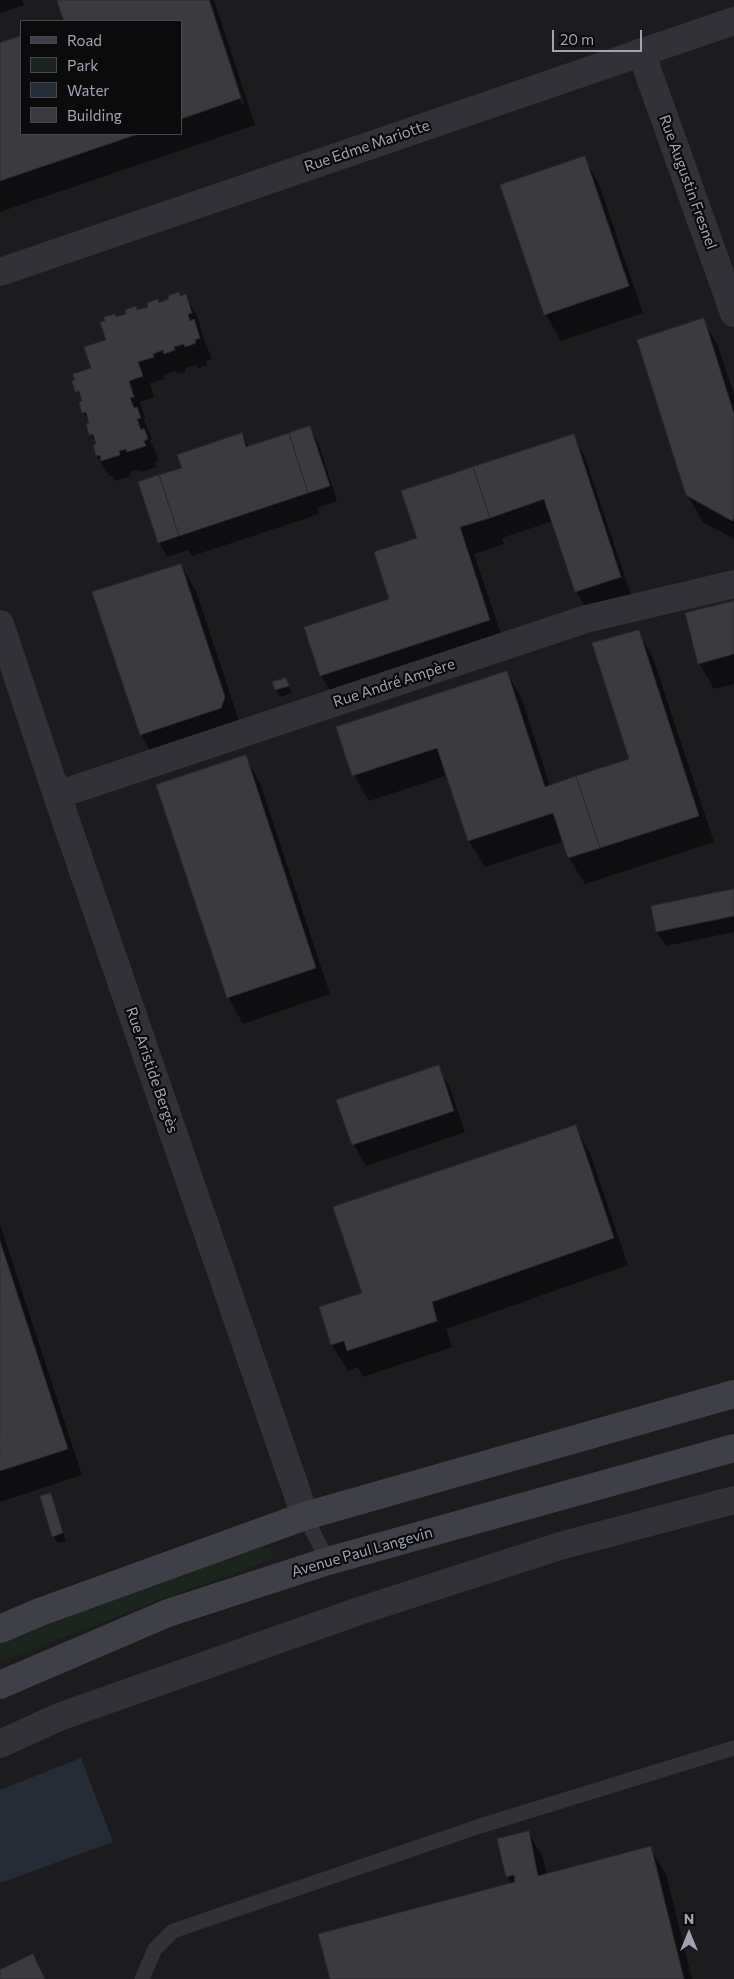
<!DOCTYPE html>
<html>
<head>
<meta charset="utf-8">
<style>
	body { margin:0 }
	#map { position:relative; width:734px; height:1979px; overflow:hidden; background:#101012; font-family:Commissioner,sans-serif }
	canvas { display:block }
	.legend { position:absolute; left:20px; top:20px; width:162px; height:115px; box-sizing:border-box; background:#0b0b0c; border:1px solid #47484f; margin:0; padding:6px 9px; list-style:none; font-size:15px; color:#a0a3b3 }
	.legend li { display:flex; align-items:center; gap:10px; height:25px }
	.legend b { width:25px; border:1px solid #47484f }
	.north { position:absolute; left:664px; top:1909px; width:50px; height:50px; -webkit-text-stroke:4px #0b0b0c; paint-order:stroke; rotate:0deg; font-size:14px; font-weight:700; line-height:20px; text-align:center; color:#a0a3b3 }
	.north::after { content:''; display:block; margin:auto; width:18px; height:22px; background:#a0a3b3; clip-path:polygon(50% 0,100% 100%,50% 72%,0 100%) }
	.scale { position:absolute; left:552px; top:30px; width:90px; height:22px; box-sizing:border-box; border:2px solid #a0a3b3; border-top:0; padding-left:6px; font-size:15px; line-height:18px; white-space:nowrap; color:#a0a3b3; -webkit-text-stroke:4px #0b0b0c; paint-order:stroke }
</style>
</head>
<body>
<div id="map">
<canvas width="734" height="1979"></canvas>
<ul class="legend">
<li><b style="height:6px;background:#3f3f47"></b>Road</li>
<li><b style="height:14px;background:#1c241e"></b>Park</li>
<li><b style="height:14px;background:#262c36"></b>Water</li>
<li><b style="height:14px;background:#3a3a3f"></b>Building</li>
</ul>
<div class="north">N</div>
<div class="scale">20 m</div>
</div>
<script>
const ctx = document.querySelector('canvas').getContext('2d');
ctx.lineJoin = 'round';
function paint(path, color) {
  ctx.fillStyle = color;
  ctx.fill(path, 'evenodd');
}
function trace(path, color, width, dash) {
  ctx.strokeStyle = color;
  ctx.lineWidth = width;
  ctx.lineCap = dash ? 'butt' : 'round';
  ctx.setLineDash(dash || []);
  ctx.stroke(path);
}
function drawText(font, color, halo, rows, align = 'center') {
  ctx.font = font + ' Commissioner,sans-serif';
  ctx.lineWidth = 4.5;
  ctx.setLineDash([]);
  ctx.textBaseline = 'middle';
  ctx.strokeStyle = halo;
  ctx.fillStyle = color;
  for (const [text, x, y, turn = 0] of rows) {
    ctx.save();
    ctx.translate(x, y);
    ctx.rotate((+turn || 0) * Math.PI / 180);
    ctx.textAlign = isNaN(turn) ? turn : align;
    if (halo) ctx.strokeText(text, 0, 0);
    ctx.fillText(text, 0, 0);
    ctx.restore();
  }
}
const built = new Path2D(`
	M0,0H734V1979H0ZM21,21H181V134H21Z`);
const green = new Path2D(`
	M254,1547L270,1548L273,1559L160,1600L0,1662V1639Z`);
const water = new Path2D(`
	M81,1758L113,1842L0,1883V1790Z`);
const shadow = new Path2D(`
	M0,0H22L24,5L0,13Z
	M58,0H207L242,105L244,104L210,0H214L255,125L0,212V44L21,37V134H181V21H66Z
	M584,158L599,184L643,313L561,341L546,315L501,186Z
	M185,295L197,316L203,334H202L212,359L206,361L207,365L198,368L196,365L185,368L186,372L177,374L175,371L164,375L165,379L150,383L154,397L140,402L145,418H143L152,439L150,440L159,460L155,462L157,467L140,472L139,470L130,472L131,476L115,481L112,476H109L97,456V445L90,434V424L84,413L81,403L83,402L74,382L93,369L116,318L128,314L136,308L138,311Z
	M703,320L718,346L734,395V539L703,522L687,495Z
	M309,427L318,442L337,501L317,508L319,514L192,556L188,550L167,557L159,542L183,469L241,435L249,447Z
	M573,436L585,457L632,598L588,612L576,591L553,521L502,538L504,544L474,554L505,646L336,701L321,675L391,600L418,539Z
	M181,565L196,591L240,724L156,761L141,734Z
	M734,602V684L714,689L699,663Z
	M638,631L653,658L714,842L585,884L569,858L564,841L485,867L469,841L448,775L369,801L354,775L507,673L522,699L550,786L631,760Z
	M285,679L292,693L280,697L276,690Z
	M245,757L260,783L330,994L243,1024L228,997Z
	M734,890V932L666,946L657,932Z
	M438,1067L450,1088L465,1132L366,1166L354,1145L338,1100Z
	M575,1126L590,1153L628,1265L446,1329L452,1347L363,1377L358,1367L348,1371L332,1345L363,1294Z
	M0,1224L82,1475L0,1502Z
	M50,1495L54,1502L66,1541L58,1543L53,1536Z
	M528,1832L543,1858L547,1875L650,1848L666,1874L692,1979H331L512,1885L508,1877Z`);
const building = new Path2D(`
	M57,0H209L241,98L181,119V21H64Z
	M21,36V134H138L0,181V43Z
	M585,156L629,286L544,315L500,185Z
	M179,292L180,296L186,294L192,313L188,314L190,321L194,319L200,338L195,340L196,343L185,347L184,344L174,347L175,350L164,354L163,350L153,354L154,357L138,362L143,376L129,381L134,397L130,398L134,408L137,407L141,418L137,419L141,430L144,428L148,439L144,441L146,446L127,452L126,449L119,451L120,455L101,461L100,455L96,456L93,445L96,444L93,434L89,435L86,424L89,423L86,412L82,413L79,402L82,401L79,391L75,392L72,381L75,380L73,374L91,368L84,347L106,340L100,322L105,321L104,317L115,314L116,317L126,314L125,310L136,306L137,310L148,307L147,303L158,299L159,303L169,299L168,296Z
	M704,318L734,414V518L732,521L686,495L637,340Z
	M310,426L330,486L308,493L289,433Z
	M242,433L246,447L289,433L308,493L179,536L159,475L182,468L177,455Z
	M574,434L621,577L575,592L544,499L490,518L473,467Z
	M473,467L490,518L460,527L490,620L320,676L304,627L389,599L374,552L417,538L401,491Z
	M159,475L179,536L158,543L138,482Z
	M181,564L225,697L221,708L140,735L92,592Z
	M734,601V654L698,664L685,613Z
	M639,630L699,816L600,848L576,776L629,759L592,643Z
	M507,671L545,787L576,776L600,848L568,858L553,813L468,841L437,748L352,776L336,727Z
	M286,678L289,686L275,690L272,682Z
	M246,755L316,968L227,998L156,785Z
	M734,889V916L656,932L651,906Z
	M439,1065L454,1111L352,1145L336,1100Z
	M576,1125L614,1238L432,1302L437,1321L347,1351L344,1341L331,1345L319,1307L362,1293L333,1207Z
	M0,1241L68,1449L0,1471Z
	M51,1493L63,1533L52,1537L40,1496Z
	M529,1831L538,1876L651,1846L684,1979H330L318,1934L515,1882L514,1875L506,1877L497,1839Z
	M33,1954L45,1979H0V1970Z`);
const lane = new Path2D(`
	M305,1516L328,1561
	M142,1979L155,1949L173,1931L480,1826L734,1748`);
const street = new Path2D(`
	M641,52L734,313
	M0,272L734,21
	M0,624L57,795L305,1516
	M57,795L586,619L734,584
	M0,1744L59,1717L359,1611L560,1546L734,1500`);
const secondary = new Path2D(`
	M0,1629L40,1612L305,1516L734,1394
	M0,1685L168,1613L328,1561L734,1448`);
const streetNames = [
	["Rue Edme Mariotte",367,146,-19],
	["Rue Augustin Fresnel",688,182,70],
	["Rue André Ampère",394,683,-18],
	["Rue Aristide Bergès",152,1070,71],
	["Avenue Paul Langevin",362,1552,-16]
];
paint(built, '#1c1c1f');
paint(green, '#1c241e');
paint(water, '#262c36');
paint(shadow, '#0007');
paint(building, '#3a3a3f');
trace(building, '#2a2a2e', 1);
trace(lane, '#313137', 15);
trace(street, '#313137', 28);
trace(secondary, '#3f3f47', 28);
drawText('15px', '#a0a3b3', '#0b0b0c', streetNames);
</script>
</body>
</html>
